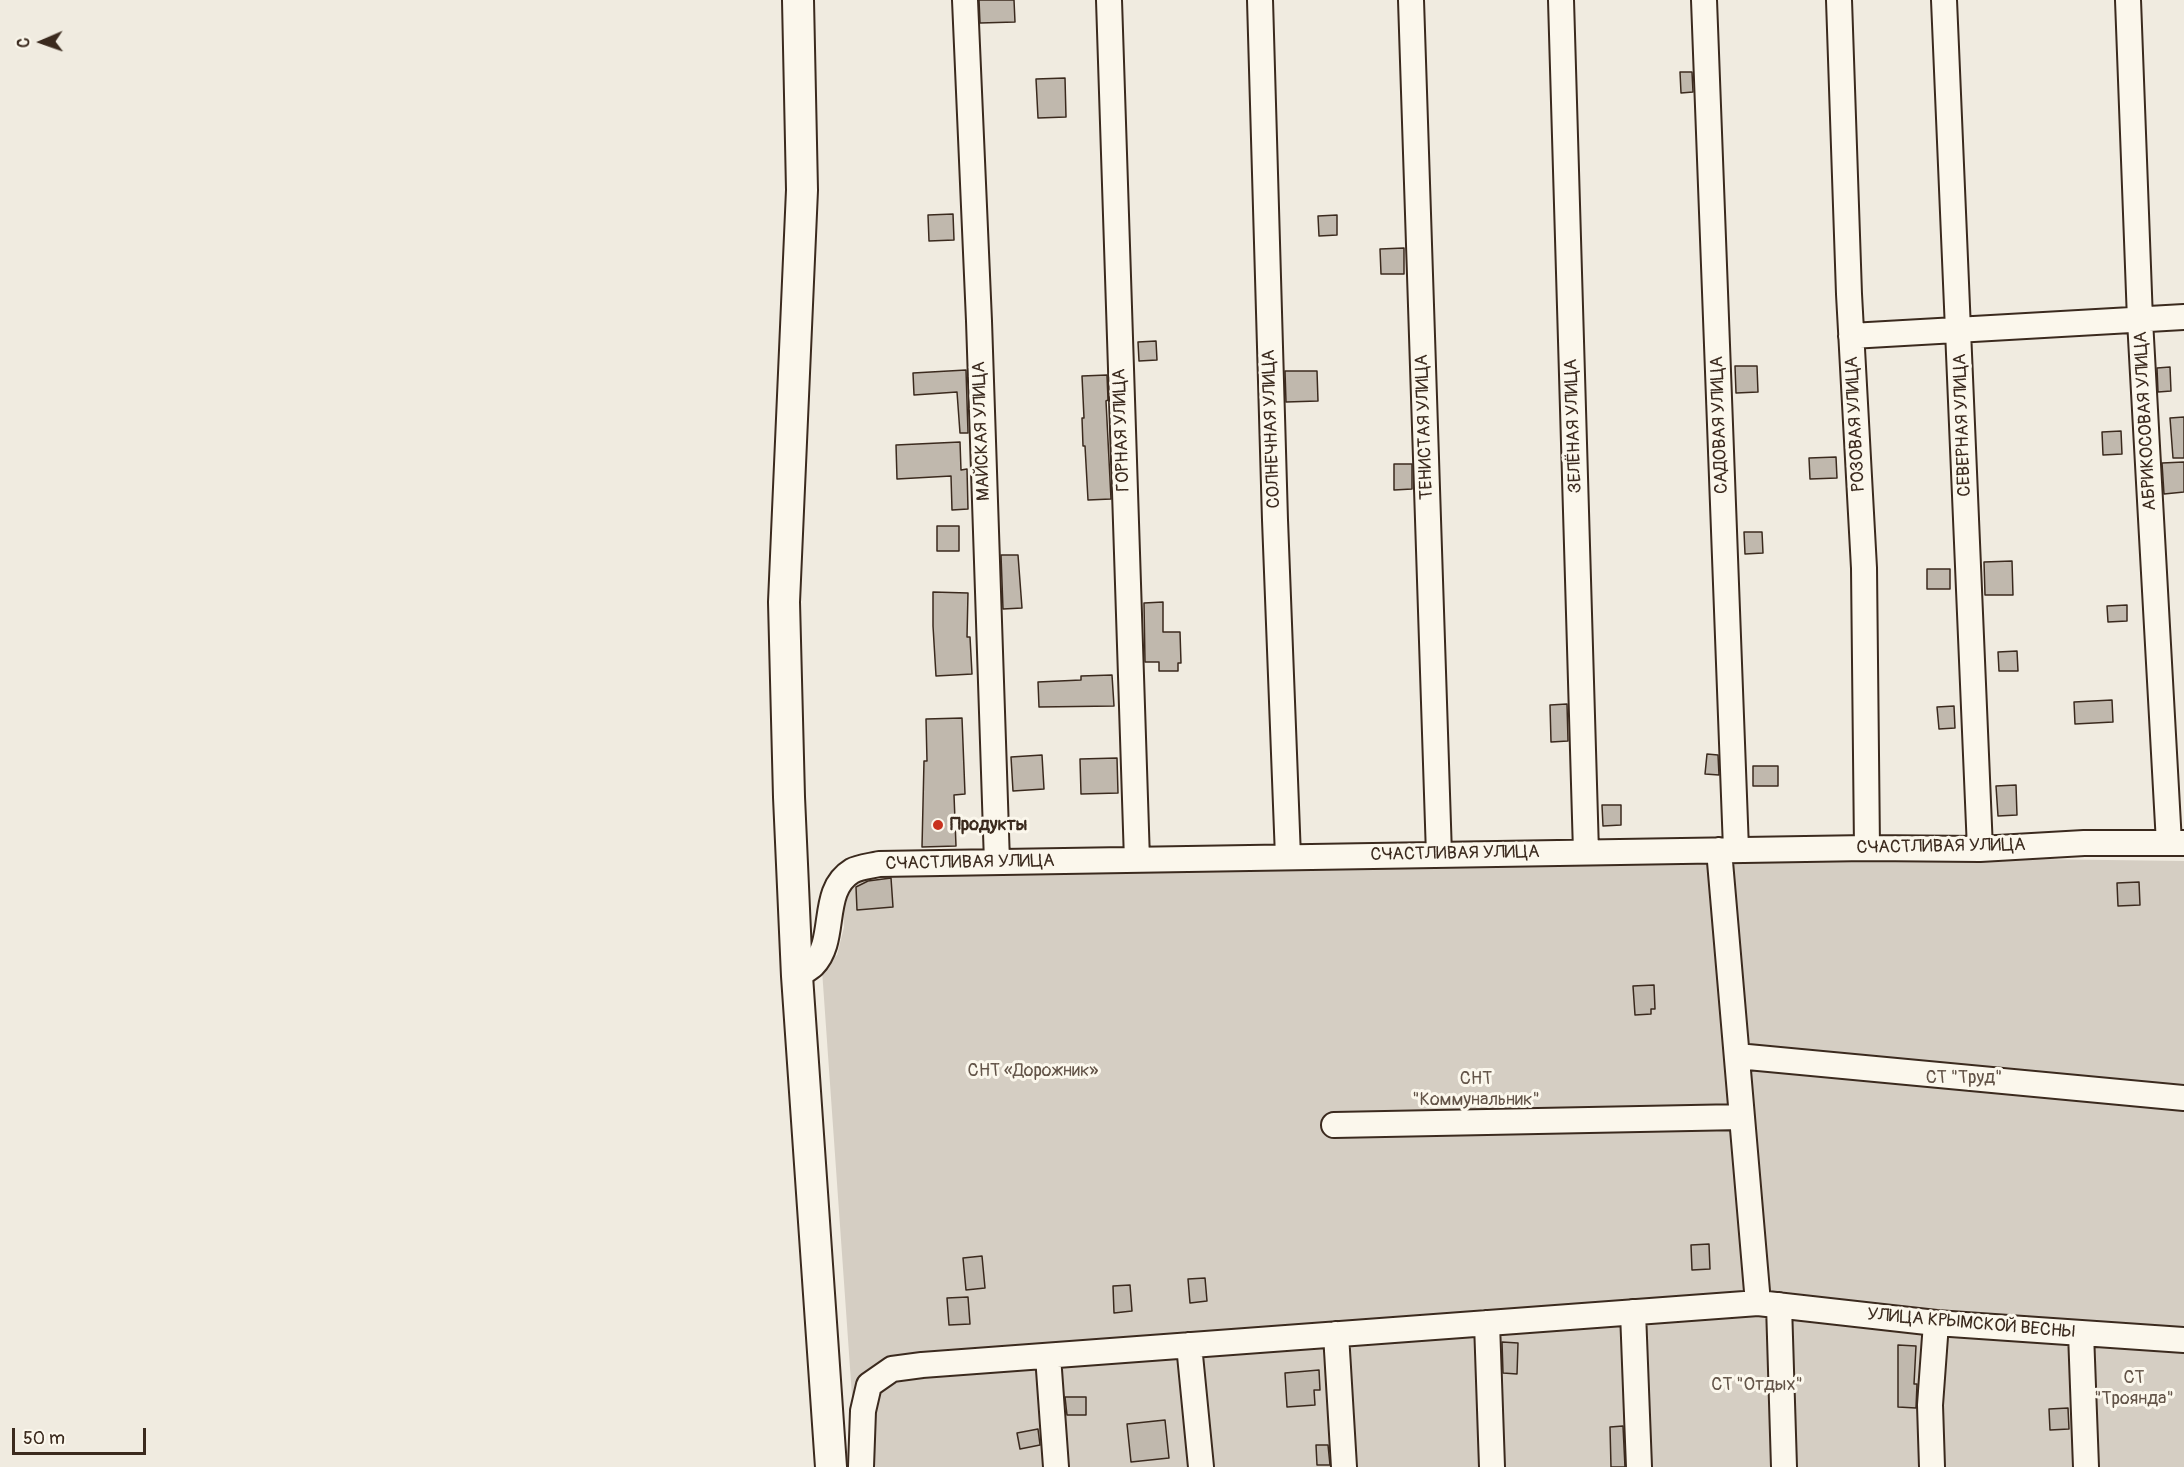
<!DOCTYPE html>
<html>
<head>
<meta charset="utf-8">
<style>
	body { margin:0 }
	#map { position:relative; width:2184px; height:1467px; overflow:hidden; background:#f0ebe0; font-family:Pangolin,sans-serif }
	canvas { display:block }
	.north { position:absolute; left:12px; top:12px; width:60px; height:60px; -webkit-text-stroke:4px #fbf7ec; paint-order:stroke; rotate:268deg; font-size:16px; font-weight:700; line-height:24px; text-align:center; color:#3b2a1e }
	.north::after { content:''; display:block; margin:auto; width:21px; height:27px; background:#3b2a1e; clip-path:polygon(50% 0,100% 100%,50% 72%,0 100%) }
	.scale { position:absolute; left:12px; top:1428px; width:134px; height:27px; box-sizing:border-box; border:3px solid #3b2a1e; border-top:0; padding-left:8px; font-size:18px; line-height:21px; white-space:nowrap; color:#3b2a1e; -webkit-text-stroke:4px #fbf7ec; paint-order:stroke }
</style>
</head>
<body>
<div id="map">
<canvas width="2184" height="1467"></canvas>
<div class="north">С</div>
<div class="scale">50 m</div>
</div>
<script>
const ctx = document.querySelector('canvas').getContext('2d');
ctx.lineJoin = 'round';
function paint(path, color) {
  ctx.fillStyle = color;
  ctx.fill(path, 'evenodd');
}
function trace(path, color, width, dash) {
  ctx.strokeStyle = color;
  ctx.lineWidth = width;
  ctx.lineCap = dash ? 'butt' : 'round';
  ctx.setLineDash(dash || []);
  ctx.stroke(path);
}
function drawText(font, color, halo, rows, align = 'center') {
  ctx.font = font + ' Pangolin,sans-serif';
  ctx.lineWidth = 6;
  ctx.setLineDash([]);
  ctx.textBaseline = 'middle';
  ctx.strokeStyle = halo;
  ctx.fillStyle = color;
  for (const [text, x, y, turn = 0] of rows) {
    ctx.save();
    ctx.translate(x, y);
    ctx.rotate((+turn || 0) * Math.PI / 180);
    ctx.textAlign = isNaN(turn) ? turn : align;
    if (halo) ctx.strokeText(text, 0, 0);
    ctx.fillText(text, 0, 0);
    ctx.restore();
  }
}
const green = new Path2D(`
	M1719,850L1758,1303L2184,1342V1467H857L822,970L837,955L844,927L842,895L850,878L883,870Z
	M1725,855L2184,861V1334L1762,1300Z`);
const building = new Path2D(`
	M979,0H1014L1015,22L980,23Z
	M1680,72H1692L1693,92L1681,93Z
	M1065,78L1066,117L1038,118L1036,79Z
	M953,214L954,240L929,241L928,215Z
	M1337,215V235L1319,236L1318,216Z
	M1404,248V274H1381L1380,249Z
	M1156,341L1157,360L1139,361L1138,342Z
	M1735,366H1757L1758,392L1736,393Z
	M2170,367L2171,391L2158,392L2157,368Z
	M966,370L968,433H960L957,392L914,395L913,373Z
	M1285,371H1317L1318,401L1286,402Z
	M1107,375L1108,400L1106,401L1111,499L1088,500L1085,446H1083L1082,418H1084L1082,376Z
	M2184,417V458H2173L2170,418Z
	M2121,431L2122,454L2103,455L2102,432Z
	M960,442L961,470L967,469L968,509L952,510L951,476L897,479L896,445Z
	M1836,457L1837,478L1810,479L1809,458Z
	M2184,462V492L2164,494L2162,463Z
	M1394,464H1412V489L1394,490Z
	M937,526H959V551H937Z
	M1744,532H1762L1763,553L1745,554Z
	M1001,555H1018L1022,608L1003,609Z
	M2012,561L2013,595H1985L1984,562Z
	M1927,569H1950V589H1927Z
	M933,592L968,593L967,637H970L972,674L936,676L933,626Z
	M1163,602V632H1180L1181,663H1178V671H1159V662H1145L1144,603Z
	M2127,605V621L2108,622L2107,606Z
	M2017,651L2018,671H1999L1998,652Z
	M1112,675L1114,706L1039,707L1038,682L1081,680V676Z
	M2112,700L2113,722L2075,724L2074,702Z
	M1567,704L1568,741L1551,742L1550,705Z
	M1954,706L1955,728L1939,729L1937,707Z
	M962,718L965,794L954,795L956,846L922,847L924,761H927L926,719Z
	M1707,754L1718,755L1719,775L1705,774Z
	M1042,755L1044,789L1013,791L1011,757Z
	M1117,758L1118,793L1081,794L1080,759Z
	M1753,766H1778V786H1753Z
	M2016,785L2017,815L1998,816L1996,786Z
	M1602,805H1621V825L1603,826Z
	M891,878L893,907L857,910L856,887L868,881Z
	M2139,882L2140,905L2118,906L2117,883Z
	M1654,985L1655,1009H1651V1014L1635,1015L1633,986Z
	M1709,1244L1710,1269L1692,1270L1691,1245Z
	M982,1256L985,1288L966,1290L963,1258Z
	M1205,1278L1207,1301L1190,1303L1188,1279Z
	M1130,1285L1132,1311L1114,1313L1113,1286Z
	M968,1297L970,1324L949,1325L947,1298Z
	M1502,1342L1518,1343L1517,1374L1503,1373Z
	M1898,1345L1916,1346L1914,1384H1917L1916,1408L1898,1407Z
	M1319,1370L1320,1390H1314L1315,1405L1287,1407L1285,1373Z
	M1065,1397H1086V1415H1067Z
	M2068,1408L2069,1429L2050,1430L2049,1409Z
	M1165,1420L1169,1458L1131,1462L1127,1424Z
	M1623,1426L1625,1467H1611L1610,1427Z
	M1038,1429L1040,1445L1020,1449L1017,1433Z
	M1316,1445H1328L1330,1465H1317Z`);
const minor = new Path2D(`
	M965,0L979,321L997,862
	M1109,0L1137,860
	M1260,0L1275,520L1288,857
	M1411,0L1439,855
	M1561,0L1586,852
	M1704,0L1736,849
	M1839,0L1849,294L1864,568L1867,848
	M1944,0L1980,849
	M2128,0L2140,320L2169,843
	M1851,336L2184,317
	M1719,850L1758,1303
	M797,976C802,972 809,969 813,965C838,940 819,891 852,871C859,867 871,866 879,864L1867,848L1980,849L2084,843H2184
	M1737,1056L2184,1098
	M1334,1125L1742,1117
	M1779,1305L1784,1467
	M1633,1312L1639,1467
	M1487,1323L1492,1467
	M2081,1333L2086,1467
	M1336,1334L1344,1467
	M1189,1345L1201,1467
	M1048,1356L1056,1467
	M861,1467L863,1411L869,1385L892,1369L922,1365L1758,1303L1936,1323L2184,1340
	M1932,1467L1930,1405L1936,1323`);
const major = new Path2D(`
	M798,0L802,190L784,602L789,797L797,976L831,1467`);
const markers = [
	[938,825,6,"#c8321e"]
];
const streetNames = [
	["АБРИКОСОВАЯ УЛИЦА",2146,421,-93],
	["РОЗОВАЯ УЛИЦА",1856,424,-93],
	["САДОВАЯ УЛИЦА",1720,425,-92],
	["СЕВЕРНАЯ УЛИЦА",1963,425,-92],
	["ЗЕЛЁНАЯ УЛИЦА",1574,426,-92],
	["ТЕНИСТАЯ УЛИЦА",1425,427,-92],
	["СОЛНЕЧНАЯ УЛИЦА",1272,429,-92],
	["ГОРНАЯ УЛИЦА",1122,430,-92],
	["МАЙСКАЯ УЛИЦА",982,431,-92],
	["СЧАСТЛИВАЯ УЛИЦА",1941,847,-1],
	["СЧАСТЛИВАЯ УЛИЦА",1455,854,-1],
	["СЧАСТЛИВАЯ УЛИЦА",970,863,-1],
	["УЛИЦА КРЫМСКОЙ ВЕСНЫ",1971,1324,5]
];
const poiNames = [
	["Продукты",950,825]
];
const parkNames = [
	["СНТ «Дорожник»",1033,1071],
	["СТ \"Труд\"",1964,1078],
	["СНТ",1476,1079],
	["\"Коммунальник\"",1476,1100],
	["СТ",2134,1378],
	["\"Троянда\"",2134,1399],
	["СТ \"Отдых\"",1757,1385]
];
paint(green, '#d5cec3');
paint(building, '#c0b8ad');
trace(building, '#3b2a1e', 1.5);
trace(minor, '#3b2a1e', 28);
trace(major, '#3b2a1e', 34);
trace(minor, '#fbf7ec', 24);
trace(major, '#fbf7ec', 30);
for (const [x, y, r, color] of markers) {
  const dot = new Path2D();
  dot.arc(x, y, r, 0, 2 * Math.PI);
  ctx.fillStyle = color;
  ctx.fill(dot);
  trace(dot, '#fbf7ec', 2);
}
drawText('18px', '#3b2a1e', '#fbf7ec', streetNames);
drawText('bold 18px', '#3b2a1e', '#fbf7ec', poiNames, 'left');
drawText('18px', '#625347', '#fbf7ec', parkNames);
</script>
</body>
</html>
